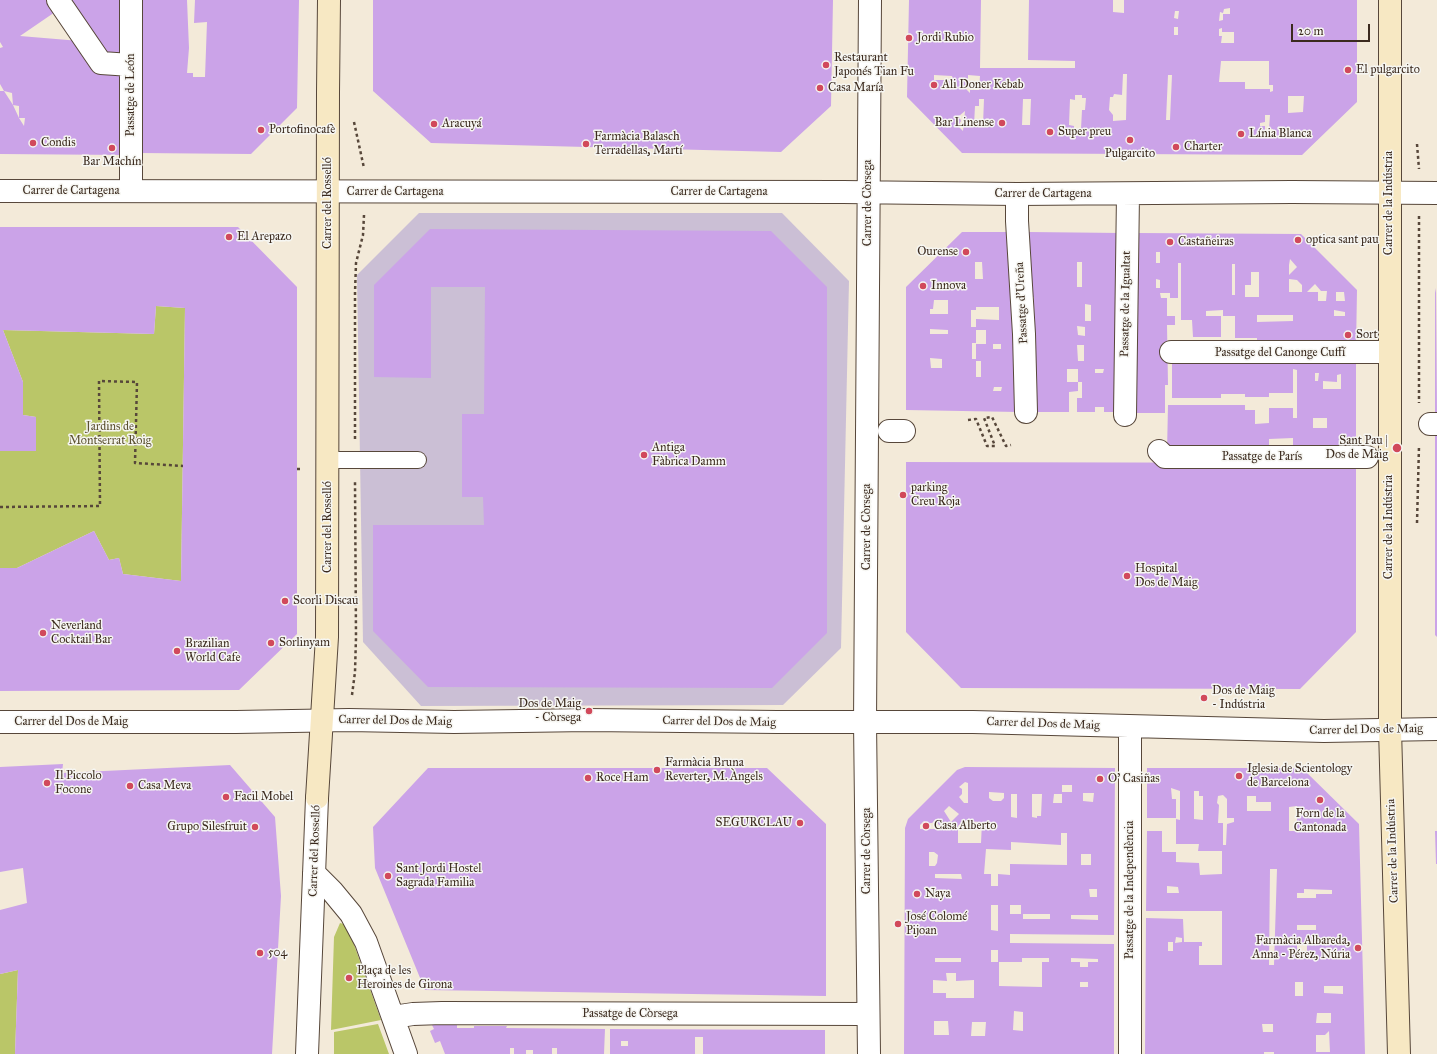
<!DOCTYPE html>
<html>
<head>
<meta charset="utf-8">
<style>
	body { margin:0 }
	#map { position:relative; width:1437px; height:1054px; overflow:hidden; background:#f3ead9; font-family:"IM FELL Great Primer",serif }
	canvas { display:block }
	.scale { position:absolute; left:1291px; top:24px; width:79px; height:18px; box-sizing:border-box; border:2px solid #3b2a1e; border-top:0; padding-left:5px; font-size:12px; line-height:14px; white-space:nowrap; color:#3b2a1e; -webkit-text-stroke:3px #f6f6f2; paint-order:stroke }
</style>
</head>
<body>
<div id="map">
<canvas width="1437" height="1054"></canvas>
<div class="scale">20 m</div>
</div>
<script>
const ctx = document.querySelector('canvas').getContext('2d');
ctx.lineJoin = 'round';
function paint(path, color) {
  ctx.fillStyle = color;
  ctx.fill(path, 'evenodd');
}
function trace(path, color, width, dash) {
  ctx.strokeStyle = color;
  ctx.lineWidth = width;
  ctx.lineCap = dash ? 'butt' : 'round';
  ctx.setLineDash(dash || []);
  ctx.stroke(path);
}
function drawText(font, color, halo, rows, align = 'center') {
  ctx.font = font + ' "IM FELL Great Primer",serif';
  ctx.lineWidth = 3;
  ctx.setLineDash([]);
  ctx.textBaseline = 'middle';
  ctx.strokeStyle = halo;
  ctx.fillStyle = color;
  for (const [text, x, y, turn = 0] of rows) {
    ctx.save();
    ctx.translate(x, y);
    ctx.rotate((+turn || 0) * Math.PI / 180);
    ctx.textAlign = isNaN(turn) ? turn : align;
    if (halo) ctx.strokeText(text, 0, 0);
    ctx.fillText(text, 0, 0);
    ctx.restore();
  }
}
const industrial = new Path2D(`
	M419,213H782L849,281L841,648L783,705L421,706L363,642L357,275Z`);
const green = new Path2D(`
	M156,306L185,308L181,581L123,574L119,558L109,560L94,531L17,568H0V451H36V417L23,415V382L3,330L154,334Z
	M340,923L347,925L381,1020L331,1030L334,937Z
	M18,970L15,1054H0V974Z
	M378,1024L389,1054H334V1032Z`);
const building = new Path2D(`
	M0,0H52L58,10L20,36L80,41L126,75L125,155L0,154V91H4L13,105L12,93L4,91L0,84V48L3,47L0,42ZM13,105L19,106V118H25L24,126L19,118Z
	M64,0H125L124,57L103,58Z
	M139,0H187L189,48L187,73H193V77H205L207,22L194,23L195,0H299L297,108L251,154L140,153Z
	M373,0H833L831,106L781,152L431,143L373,91Z
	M909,0H981L980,68H1075V61L1028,60L1029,0H1113V12L1124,13V0H1357V102L1302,155L962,153L907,97ZM1230,8V14H1223V20L1219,21L1220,12L1223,13L1224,9ZM1175,11H1179L1178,19L1174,18ZM1174,27H1178V35H1174ZM1222,28V32H1234V43H1221L1222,36H1219V29ZM1221,61H1269V85H1273V91L1270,92V89H1245V82H1219ZM1123,74H1127L1126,120L1113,121V115L1109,110L1110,97H1113L1114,94L1122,95ZM934,75L952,76L953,80H934ZM968,75L980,76L979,90H970V93L964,87H968ZM1168,75H1172L1170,120H1166ZM1075,95H1082V98H1086L1085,110H1082L1081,129H1074V126L1069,125L1070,99L1075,100ZM1288,96H1304L1303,112L1288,113ZM979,99H984L983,125H974L975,106H979ZM1023,99H1031L1030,125H1022ZM965,111L963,131L958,126L961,121L959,116ZM1265,115H1270L1269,129H1273V134L1269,135V131H1265V126H1260V123L1265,122Z
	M0,227H238L297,287V634L239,690L0,691V568H17L94,531L109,560L119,558L123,574L181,581L185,308L156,306L154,334L3,330L23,382V415L36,417V451H0Z
	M430,229L771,231L827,287V633L772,688L428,687L373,631V525H484L483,497H462V414H484L485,287H431V378L374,377V285Z
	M962,232H1013L1018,412L906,410V287ZM975,262H982L983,279H975ZM934,300H948V314H930V309H933ZM976,307H999V320L976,319V327H971V310H976ZM930,329L948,330V334H930ZM976,330H986V344H976V359H972V343H976ZM993,344H1001V349H993ZM930,358L942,359V368H931ZM976,361H981V377H976ZM994,387H1002L1001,391H993Z
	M1029,232L1121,233L1120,412H1104V407H1095V412H1077V398H1082V382H1078V369H1067V382H1078V391L1069,392V412H1035L1034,297H1030ZM1077,262H1082V287H1077ZM1085,304L1091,305V321H1085ZM1077,326L1085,327V336L1078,335ZM1077,345H1084V361H1078ZM1095,369H1104L1103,373H1095Z
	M1137,233L1301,234L1357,290L1356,348H1257V338H1235V316H1223V310L1206,311V316H1221V337H1193L1192,320H1181V263H1178V298H1170V293H1160L1161,298H1167V316H1175V325H1167L1168,385H1165V413H1136ZM1156,252H1160V263H1156ZM1290,259L1297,267L1289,275V265ZM1232,264H1235V295H1232ZM1251,272H1259V297H1245V285H1251ZM1156,279L1160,280V288H1156ZM1289,279L1297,280L1302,285V292H1289ZM1315,284L1321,291H1327L1326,301H1318V292H1307ZM1336,292H1344L1345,301H1336ZM1334,310L1345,312V316H1334ZM1257,315H1293V321L1257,322Z
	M1436,288L1437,412H1435V293Z
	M1356,357V452L1293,451V438L1269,439V451L1167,452L1168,405H1245V410H1255V424L1269,423V408H1293V418H1297V370L1293,369V393H1269V397H1245V394H1221V398H1172V358ZM1315,373H1319L1318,381H1315ZM1341,374V389H1323V381L1337,382V375ZM1313,418H1327V428H1313Z
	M1435,427H1437V637L1435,635Z
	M906,462L1356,463V632L1300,689L961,688L906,632Z
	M63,764L62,773L230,765L275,817L281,896L272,1054H15L18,970L0,974V910L27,903L23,868L0,872V767Z
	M965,767L1115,768L1114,935L1010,934V943L1114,944V1054H904L905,828L908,819L957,770ZM965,782L968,783V803H964L959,797L962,794V789L959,787ZM1062,785H1072V792H1062ZM989,792L1004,793V798L1001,801H993L989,798ZM1083,793H1094L1093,802L1083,801ZM1011,794H1017V818L1011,817ZM1032,794H1042L1041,816H1037V818L1032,817ZM1054,794H1062V803H1053ZM949,806L959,814L951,822L944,811ZM935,820L940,826V829H920V825L924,821L926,823H932ZM963,821L982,822L981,843H958V826ZM1061,833H1067V865L1010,864V875L998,874V886H991V874H984L986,849L1011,850V842L1061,845ZM929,852H934L938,855L937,863L935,866H929ZM1081,854H1091V865H1081ZM935,874H961L962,879L935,878ZM1089,889H1097V897H1090ZM991,905H998V931L991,930ZM1010,905H1021V914H1010ZM936,914H961V922H935ZM1023,914H1050V919H1023ZM1071,915H1098V920L1071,919ZM991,950H998V962H991ZM935,958H961V962H935ZM1022,958H1049V962H1042V987L999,986V962H1022ZM1071,958L1098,959V962H1088V967H1080V962H1071ZM946,973H956V981L974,980V998H946V993H933V980L947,981ZM1080,982H1088V987H1080ZM1014,1011L1023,1012V1031L1013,1030ZM934,1021H948L949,1035H934ZM972,1022H986L985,1036H971Z
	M428,768H767L826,824V996L425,990L375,868L373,827Z
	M1147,768H1302L1359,824L1365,1054H1274V1052H1264V1054H1145L1146,918L1183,919L1184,942H1202V946H1199V965H1222V911H1146L1147,831H1162V852H1176V862L1199,863L1200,875L1222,874V851H1198L1199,844H1176V819L1180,820V791L1171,788L1172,799H1176V818H1147ZM1194,791H1199V796H1203V820L1194,819ZM1223,795L1227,799V818H1234V822L1227,824L1226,845H1223V823H1218L1219,805L1217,803L1218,796ZM1247,796H1256V802H1271V811H1247ZM1297,806V831H1289V807ZM1270,869H1277L1274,965H1269ZM1167,886L1178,887L1179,893H1167ZM1304,889L1332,890V894H1316V898H1297V893H1304ZM1297,925H1316V930H1297ZM1176,937L1182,938V942L1175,943ZM1168,942H1173V951H1168ZM1297,945H1307V951H1297ZM1295,982H1303V996H1295ZM1324,986H1343V994L1324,993ZM1317,1013H1331V1023H1316ZM1262,1024H1273V1032H1263ZM1329,1031L1330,1052H1316V1035H1325Z
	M1435,831H1437V864H1436Z
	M432,1025H457V1028H474V1026H507L506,1028L605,1029L604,1054H557V1048H552V1054H533V1050H526V1054H514V1048H510V1054H445L440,1041L435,1043L430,1031L434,1029Z
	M610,1029L825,1030V1054H703V1037H695V1054H610ZM621,1041H628V1046H621Z`);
const path = new Path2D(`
	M354,122L364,168
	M1417,144L1419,169
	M1419,216V403
	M968,420L976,419L987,446H995L984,418L992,417L1006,446L1011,445
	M355,439V293L356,263L363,235L364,215
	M297,469H303
	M0,507L100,506L99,381L137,382L135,463L183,466
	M1417,523L1419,446
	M352,695L355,672L356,637L355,482`);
const service = new Path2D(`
	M328,460H418`);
const pedestrian = new Path2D(`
	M1017,194V221L1024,334L1026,412
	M1171,352H1389
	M1430,424H1437
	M889,431H904
	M1159,451L1165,457H1367`);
const minor = new Path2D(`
	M58,0L101,63L131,65
	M0,191L843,192L1017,194L1292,192L1437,193
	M131,191V0
	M1125,415L1128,194
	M0,722H236L349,720L454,722L588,720L777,722H973L1324,731L1437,729
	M314,873L332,891L351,914L366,942L406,1054
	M393,1017L413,1014L442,1013L868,1014
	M307,1054L317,798
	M869,1054L865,722L870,0
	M1130,1054V727`);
const secondary = new Path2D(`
	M1390,0V729L1399,1054
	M317,798L327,637L328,92L329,0`);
const markers = [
	[909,38,4,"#d1495b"],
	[826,65,4,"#d1495b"],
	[1348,70,4,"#d1495b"],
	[934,85,4,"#d1495b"],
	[820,88,4,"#d1495b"],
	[1002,123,4,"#d1495b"],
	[434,124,4,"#d1495b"],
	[261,130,4,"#d1495b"],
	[1050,132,4,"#d1495b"],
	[1241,134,4,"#d1495b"],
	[1130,140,4,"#d1495b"],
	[33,143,4,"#d1495b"],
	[586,144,4,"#d1495b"],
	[1176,147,4,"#d1495b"],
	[112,148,4,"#d1495b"],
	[229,237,4,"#d1495b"],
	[1298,240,4,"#d1495b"],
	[1170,242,4,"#d1495b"],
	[966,252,4,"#d1495b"],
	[923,286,4,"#d1495b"],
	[1348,335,4,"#d1495b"],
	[1397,448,5,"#d1495b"],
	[644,455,4,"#d1495b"],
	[903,495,4,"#d1495b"],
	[1127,576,4,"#d1495b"],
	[285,601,4,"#d1495b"],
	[43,633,4,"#d1495b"],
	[271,643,4,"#d1495b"],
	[177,651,4,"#d1495b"],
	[1204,698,4,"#d1495b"],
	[589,711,4,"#d1495b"],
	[657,770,4,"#d1495b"],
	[1239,776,4,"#d1495b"],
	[588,778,4,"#d1495b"],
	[1100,779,4,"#d1495b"],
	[47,783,4,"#d1495b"],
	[130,786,4,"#d1495b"],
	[226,797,4,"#d1495b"],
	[1320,800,4,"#d1495b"],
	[800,823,4,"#d1495b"],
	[926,826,4,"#d1495b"],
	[255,827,4,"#d1495b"],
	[388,876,4,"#d1495b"],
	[917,894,4,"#d1495b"],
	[898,924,4,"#d1495b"],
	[1358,948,4,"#d1495b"],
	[260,953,4,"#d1495b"],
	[349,978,4,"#d1495b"]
];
const poiNames = [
	["Jordi Rubio",917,38],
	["Restaurant",834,58],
	["Japonés Tian Fu",834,72],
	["El pulgarcito",1356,70],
	["Ali Doner Kebab",942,85],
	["Casa María",828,88],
	["Bar Linense",994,123,"right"],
	["Aracuyá",442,124],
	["Portofinocafè",269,130],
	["Super preu",1058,132],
	["Línia Blanca",1249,134],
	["Farmàcia Balasch",594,137],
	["Terradellas, Martí",594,151],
	["Condis",41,143],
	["Charter",1184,147],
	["Pulgarcito",1130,154,"center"],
	["Bar Machín",112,162,"center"],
	["El Arepazo",237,237],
	["optica sant pau",1306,240],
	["Castañeiras",1178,242],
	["Ourense",958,252,"right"],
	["Innova",931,286],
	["Sort",1356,335],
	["Sant Pau |",1388,441,"right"],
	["Dos de Maig",1388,455,"right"],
	["Antiga",652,448],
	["Fàbrica Damm",652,462],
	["parking",911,488],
	["Creu Roja",911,502],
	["Hospital",1135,569],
	["Dos de Maig",1135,583],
	["Scorli Discau",293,601],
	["Neverland",51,626],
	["Cocktail Bar",51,640],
	["Sorlinyam",279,643],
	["Brazilian",185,644],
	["World Cafe",185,658],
	["Dos de Maig",1212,691],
	["- Indústria",1212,705],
	["Dos de Maig",581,704,"right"],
	["- Còrsega",581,718,"right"],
	["Farmàcia Bruna",665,763],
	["Reverter, M. Àngels",665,777],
	["Iglesia de Scientology",1247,769],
	["de Barcelona",1247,783],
	["Il Piccolo",55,776],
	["Focone",55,790],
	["Roce Ham",596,778],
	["O' Casiñas",1108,779],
	["Casa Meva",138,786],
	["Facil Mobel",234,797],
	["Forn de la",1320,814,"center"],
	["Cantonada",1320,828,"center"],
	["SEGURCLAU",792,823,"right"],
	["Casa Alberto",934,826],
	["Grupo Silesfruit",247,827,"right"],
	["Sant Jordi Hostel",396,869],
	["Sagrada Familia",396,883],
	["Naya",925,894],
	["José Colomé",906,917],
	["Pijoan",906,931],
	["Farmàcia Albareda,",1350,941,"right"],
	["Anna - Pérez, Núria",1350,955,"right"],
	["504",268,953],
	["Plaça de les",357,971],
	["Heroines de Girona",357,985]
];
const streetNames = [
	["Passatge de León",131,95,-90],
	["Carrer de Cartagena",71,191],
	["Carrer de Cartagena",395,192],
	["Carrer de Cartagena",719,192],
	["Carrer de Cartagena",1043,194],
	["Carrer del Rosselló",328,203,-90],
	["Carrer de Còrsega",868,203,-90],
	["Carrer de la Indústria",1389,203,-90],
	["Passatge d'Ureña",1022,303,-93],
	["Passatge de la Igualtat",1126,304,-89],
	["Passatge del Canonge Cuffí",1280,353],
	["Passatge de París",1262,457],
	["Carrer del Rosselló",328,527,-90],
	["Carrer de Còrsega",867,527,-90],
	["Carrer de la Indústria",1389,527,-90],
	["Carrer del Dos de Maig",395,721,1],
	["Carrer del Dos de Maig",71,722],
	["Carrer del Dos de Maig",719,722,1],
	["Carrer del Dos de Maig",1043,724,2],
	["Carrer del Dos de Maig",1366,730,-1],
	["Carrer del Rosselló",315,851,-88],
	["Carrer de Còrsega",867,851,-90],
	["Carrer de la Indústria",1393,851,-92],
	["Passatge de la Independència",1130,890,-90],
	["Passatge de Còrsega",630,1014]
];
const parkNames = [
	["Jardins de",110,427],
	["Montserrat Roig",110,441]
];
paint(industrial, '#cbbfd5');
paint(green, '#bac668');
paint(building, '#cba3e8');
trace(service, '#57473a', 18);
trace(pedestrian, '#57473a', 24);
trace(minor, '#57473a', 24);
trace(secondary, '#57473a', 24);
trace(path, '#57473a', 2.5, [3, 3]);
trace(service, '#fff', 16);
trace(pedestrian, '#fff', 22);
trace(minor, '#fff', 22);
trace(secondary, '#f7e8c3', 22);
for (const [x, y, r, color] of markers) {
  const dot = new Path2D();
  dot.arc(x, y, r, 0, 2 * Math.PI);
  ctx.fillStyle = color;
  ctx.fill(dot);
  trace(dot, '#f6f6f2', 1.5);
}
drawText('12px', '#3b2a1e', '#f6f6f2', poiNames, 'left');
drawText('12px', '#3b2a1e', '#f6f6f2', streetNames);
drawText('12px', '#5b5130', '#f6f6f2', parkNames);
</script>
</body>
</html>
